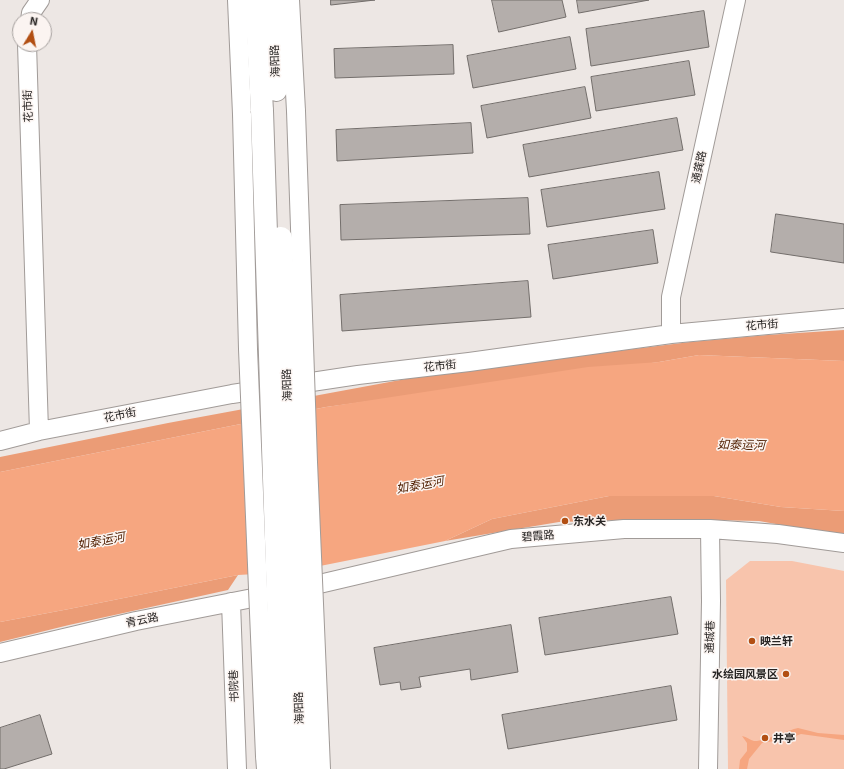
<!DOCTYPE html>
<html>
<head>
<meta charset="utf-8">
<style>
	body { margin:0 }
	#map { position:relative; width:844px; height:769px; overflow:hidden; background:#ede7e4; font-family:"Exo 2",sans-serif }
	canvas { display:block }
	.north { position:absolute; left:12px; top:12px; width:40px; height:40px; box-sizing:border-box; background:#fbf4f1; border:1px solid #a6a19f; border-radius:50%; rotate:10deg; font-size:11px; font-weight:700; line-height:16px; text-align:center; color:#272423 }
	.north::after { content:''; display:block; margin:auto; width:14px; height:18px; background:#b24f13; clip-path:polygon(50% 0,100% 100%,50% 72%,0 100%) }
</style>
</head>
<body>
<div id="map">
<canvas width="844" height="769"></canvas>
<div class="north">N</div>
</div>
<script>
const ctx = document.querySelector('canvas').getContext('2d');
ctx.lineJoin = 'round';
function paint(path, color) {
  ctx.fillStyle = color;
  ctx.fill(path, 'evenodd');
}
function trace(path, color, width, dash) {
  ctx.strokeStyle = color;
  ctx.lineWidth = width;
  ctx.lineCap = dash ? 'butt' : 'round';
  ctx.setLineDash(dash || []);
  ctx.stroke(path);
}
function drawText(font, color, halo, rows, align = 'center') {
  ctx.font = font + ' "Exo 2","Noto Sans SC",sans-serif';
  ctx.lineWidth = 3;
  ctx.setLineDash([]);
  ctx.textBaseline = 'middle';
  ctx.strokeStyle = halo;
  ctx.fillStyle = color;
  for (const [text, x, y, turn = 0] of rows) {
    ctx.save();
    ctx.translate(x, y);
    ctx.rotate((+turn || 0) * Math.PI / 180);
    ctx.textAlign = isNaN(turn) ? turn : align;
    if (halo) ctx.strokeText(text, 0, 0);
    ctx.fillText(text, 0, 0);
    ctx.restore();
  }
}
const green = new Path2D(`
	M750,561H792L844,571V769H728L726,580Z`);
const forest = new Path2D(`
	M844,330V361L699,355L659,362L326,407L0,472V457L168,423L438,373L690,342L767,335Z
	M609,496H714L781,507L844,511V536L759,521L660,519L559,522L445,541L492,519Z
	M238,575L228,590L69,625L0,642V622L69,609Z`);
const water = new Path2D(`
	M699,355L844,361V511L781,507L714,496H609L492,519L445,541L290,572L238,575L69,609L0,622V472L326,407L588,367L659,362Z
	M798,728L818,733L844,735V740L801,734L787,739L762,743L749,759L747,769H739L740,760L747,751V743L742,736C747,737 750,740 754,741C763,742 788,730 798,728Z`);
const building = new Path2D(`
	M331,0H375L331,5Z
	M492,0H562L566,17L499,32Z
	M577,0H649L579,13Z
	M704,11L709,47L591,66L586,29Z
	M570,37L576,69L473,88L467,56Z
	M453,45L454,74L335,78L334,49Z
	M689,61L695,95L596,111L591,77Z
	M585,87L591,118L487,138L481,106Z
	M677,118L683,150L529,177L523,145Z
	M471,123L473,153L337,161L336,130Z
	M659,172L665,209L547,227L541,190Z
	M528,198L530,234L341,240L340,205Z
	M776,214L844,224V263L771,252Z
	M653,230L658,263L553,279L548,245Z
	M528,281L531,317L342,331L340,295Z
	M671,597L678,634L545,655L539,618Z
	M511,625L518,672L471,680L470,669L419,677L421,687L401,690L400,682L380,685L374,648Z
	M671,686L677,720L508,749L502,715Z
	M40,715L52,754L4,769H0V728Z`);
const minor = new Path2D(`
	M237,0L242,114
	M290,0L296,111
	M30,20L31,13L40,0
	M27,44L39,431
	M671,334V297L736,0
	M0,441L39,431L232,394L358,375L469,362L671,334L844,318
	M298,589L511,539L624,529H710L778,534L844,543
	M231,602L237,769
	M0,653L136,621L273,594
	M320,745L321,769
	M265,756L266,769
	M708,769L711,601L710,529`);
const major = new Path2D(`
	M256,0L262,111
	M272,0L276,90
	M301,746L302,769
	M283,753L284,769`);
const minorBridge = new Path2D(`
	M296,111L308,462L320,745
	M242,114L248,349L265,756`);
const majorBridge = new Path2D(`
	M262,111L283,753
	M281,238L301,746`);
const markers = [
	[565,521,4,"#b24f13"],
	[752,641,4,"#b24f13"],
	[786,674,4,"#b24f13"],
	[765,738,4,"#b24f13"]
];
const streetNames = [
	["海阳路",275,61,-92],
	["花市街",28,106,-92],
	["通龚路",699,167,-78],
	["花市街",762,325,-5],
	["花市街",440,366,-6],
	["海阳路",287,385,-92],
	["花市街",120,415,-11],
	["碧霞路",538,536,-5],
	["青云路",142,620,-12],
	["通城巷",710,637,-89],
	["书院巷",234,686,-92],
	["海阳路",299,708,-92]
];
const poiNames = [
	["东水关",573,521],
	["映兰轩",760,641],
	["水绘园风景区",778,674,"right"],
	["井亭",773,738]
];
const waterNames = [
	["如泰运河",741,445,1],
	["如泰运河",420,485,-10],
	["如泰运河",101,541,-10]
];
paint(green, '#f8c4ac');
paint(forest, '#eb9c76');
paint(water, '#f6a680');
paint(building, '#b4aeab');
trace(building, '#736e6b', 1);
trace(minor, '#a19b98', 20);
trace(major, '#a19b98', 24);
trace(minor, '#fff', 18);
trace(major, '#fff', 22);
trace(minorBridge, '#a19b98', 20, []);
trace(majorBridge, '#a19b98', 24, []);
trace(minorBridge, '#fff', 18);
trace(majorBridge, '#fff', 22);
for (const [x, y, r, color] of markers) {
  const dot = new Path2D();
  dot.arc(x, y, r, 0, 2 * Math.PI);
  ctx.fillStyle = color;
  ctx.fill(dot);
  trace(dot, '#fbf4f1', 1.5);
}
drawText('11px', '#272423', '#fbf4f1', streetNames);
drawText('bold 11px', '#272423', '#fbf4f1', poiNames, 'left');
drawText('italic 12px', '#542306', '#fbf4f1', waterNames);
</script>
</body>
</html>
